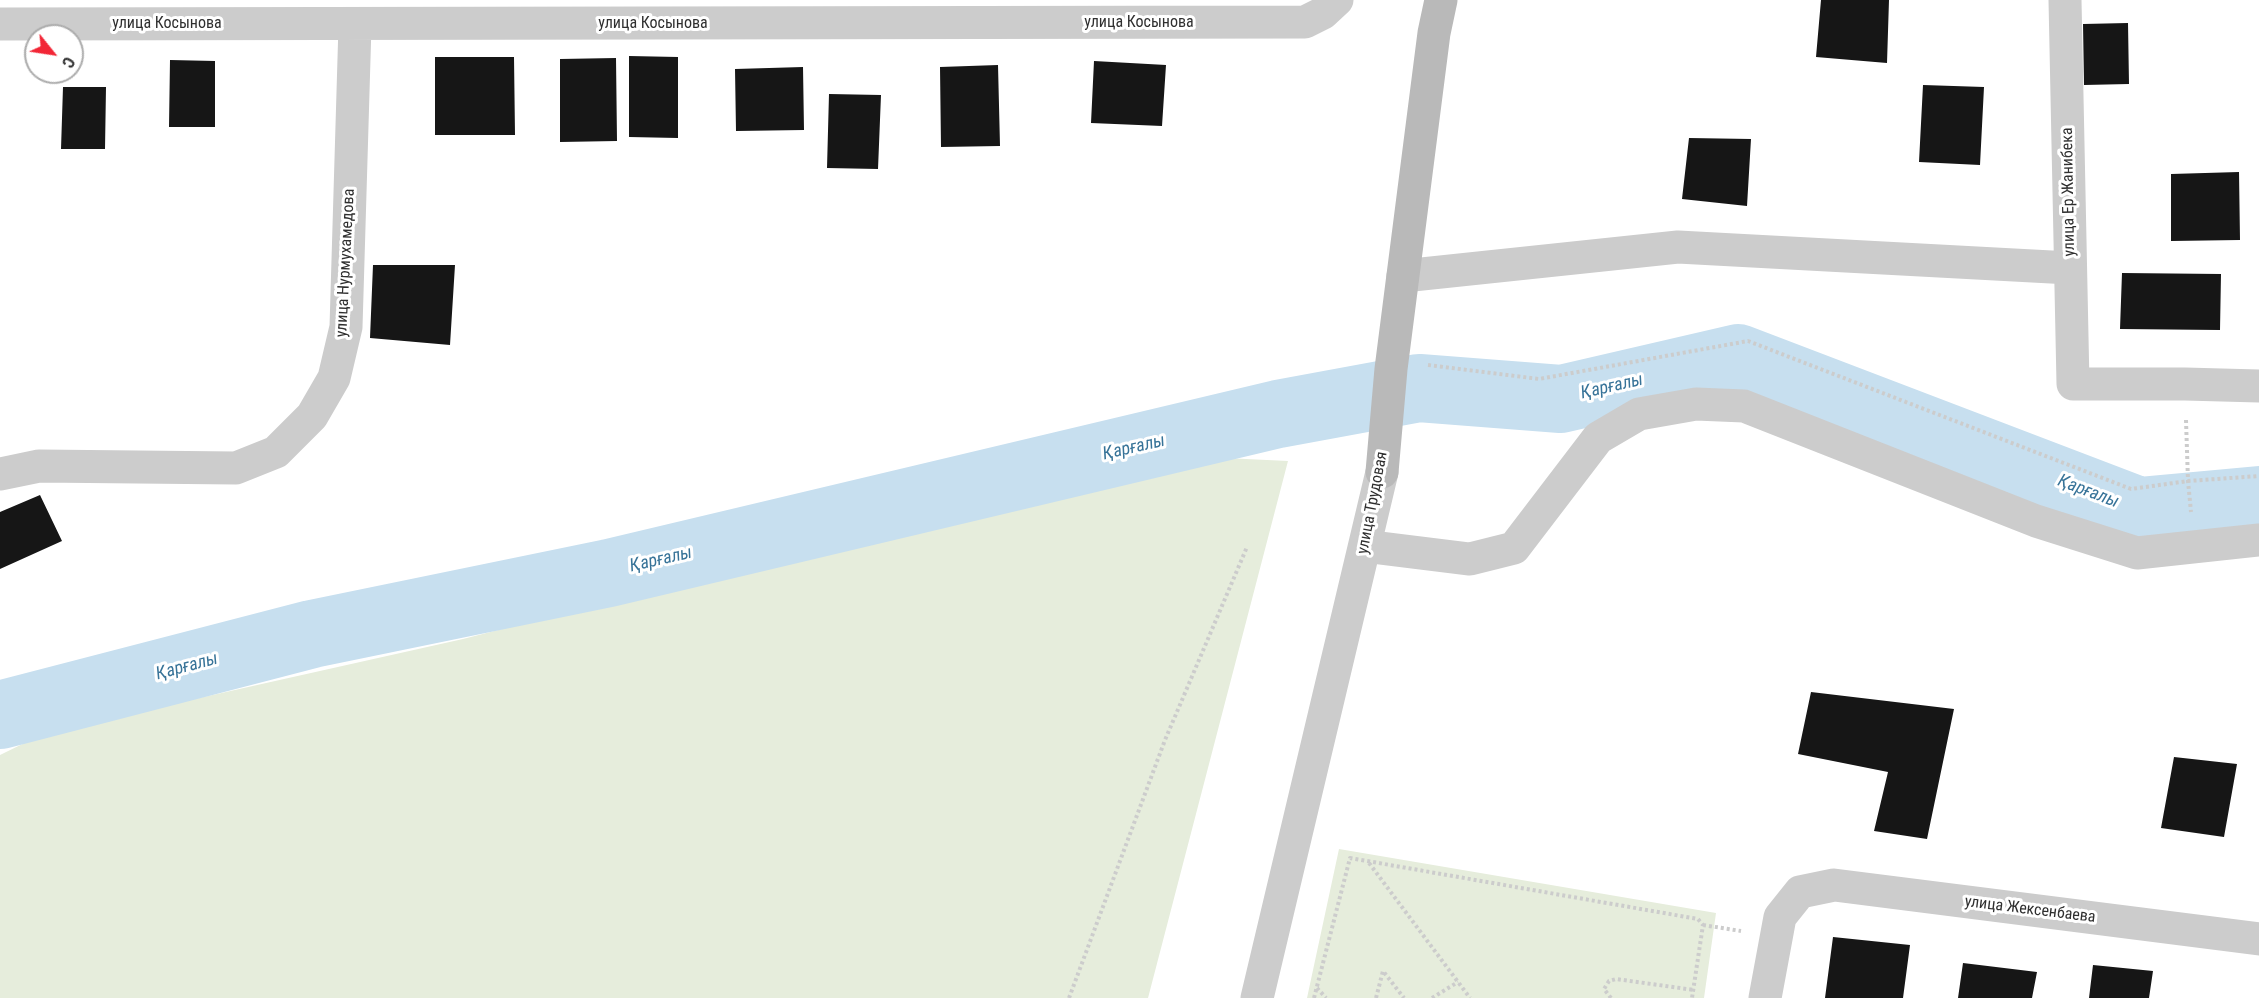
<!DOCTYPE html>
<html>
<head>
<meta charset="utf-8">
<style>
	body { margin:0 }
	#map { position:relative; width:2259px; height:998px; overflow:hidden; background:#fff; font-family:"Roboto Condensed",sans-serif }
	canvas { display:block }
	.north { position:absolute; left:24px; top:24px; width:60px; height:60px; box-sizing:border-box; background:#fff; border:2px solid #acacac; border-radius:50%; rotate:120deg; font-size:16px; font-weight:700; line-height:24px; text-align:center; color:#2f2f2f }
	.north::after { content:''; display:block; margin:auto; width:21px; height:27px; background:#f22636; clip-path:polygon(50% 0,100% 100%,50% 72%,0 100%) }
</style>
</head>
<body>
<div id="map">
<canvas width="2259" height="998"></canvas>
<div class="north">С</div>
</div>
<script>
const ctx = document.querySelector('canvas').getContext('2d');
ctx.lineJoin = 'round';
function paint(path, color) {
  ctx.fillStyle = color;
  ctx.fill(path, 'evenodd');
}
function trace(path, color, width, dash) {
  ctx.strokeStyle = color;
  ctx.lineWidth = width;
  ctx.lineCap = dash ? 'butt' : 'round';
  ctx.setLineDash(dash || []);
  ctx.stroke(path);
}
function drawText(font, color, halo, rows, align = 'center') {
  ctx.font = font + ' "Roboto Condensed",sans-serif';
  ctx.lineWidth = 6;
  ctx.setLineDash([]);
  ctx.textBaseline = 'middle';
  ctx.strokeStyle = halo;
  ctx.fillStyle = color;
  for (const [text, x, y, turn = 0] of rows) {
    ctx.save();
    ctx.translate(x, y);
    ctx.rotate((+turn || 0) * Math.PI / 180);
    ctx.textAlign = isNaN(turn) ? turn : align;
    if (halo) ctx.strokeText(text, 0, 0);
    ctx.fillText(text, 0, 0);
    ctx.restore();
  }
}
const green = new Path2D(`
	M1225,458L1288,461L1148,998H0V755L47,732L463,639L1148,464Z
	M1339,849L1716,913L1704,998H1307Z`);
const river = new Path2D(`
	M0,715L312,634L609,573L1278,414L1419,388L1561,399L1738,358L2139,511L2259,500`);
const building = new Path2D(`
	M1821,0H1889L1887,63L1816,57Z
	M2128,23L2129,84L2084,85L2083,24Z
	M629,56L678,57V138L629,137Z
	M435,57H514L515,135H435Z
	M616,58L617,141L560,142V59Z
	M170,60L215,61V127H169Z
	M1094,61L1166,65L1162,126L1091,123Z
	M998,65L1000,146L941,147L940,67Z
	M803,67L804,130L736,131L735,69Z
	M1923,85L1984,87L1980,165L1919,162Z
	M63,87H106L105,149H61Z
	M829,94L881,95L878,169L827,168Z
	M1689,138L1751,139L1747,206L1682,199Z
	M2239,172L2240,240L2171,241V174Z
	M373,265H455L450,345L370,338Z
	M2122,273L2221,274L2220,330L2120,329Z
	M40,495L62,541L0,569V512Z
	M1811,692L1954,709L1927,839L1874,831L1888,772L1798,754Z
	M2174,757L2237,764L2224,837L2161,828Z
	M1833,937L1910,945L1903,998H1825Z
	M1963,963L2037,972L2032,998H1958Z
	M2093,965L2153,971L2149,998H2089Z`);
const path = new Path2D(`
	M1428,365L1539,379L1748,341L2131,489L2188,481L2259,476
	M2186,420L2188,481L2191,512
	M1369,863L1470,998
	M1703,925L1741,931
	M1317,988L1326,998
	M1069,998L1165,740L1247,547
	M1314,998L1350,858L1698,919L1703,925L1692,998
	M1376,998L1383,971L1404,998
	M1432,998L1458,982
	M1611,998L1604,989L1609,981L1616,979L1694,990`);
const street = new Path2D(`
	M2065,0L2073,384H2185L2259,386
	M0,24L1305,22L1323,13L1337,0
	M1403,276L1678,247L2070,268
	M0,474L39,466L236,468L276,452L312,416L334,378L346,327L355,25
	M1365,546L1470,559L1514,548L1598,438L1639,414L1696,404L1744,406L2036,521L2137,553L2259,540
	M1257,998L1382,472
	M1765,998L1780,917L1800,892L1834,885L2259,939`);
const secondary = new Path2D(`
	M1382,472L1391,369L1434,33L1441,0`);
const streetNames = [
	["улица Косынова",1139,23],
	["улица Косынова",167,24],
	["улица Косынова",653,24],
	["улица Ер Жанибека",2069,192,-91],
	["улица Нурмухамедова",346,263,-87],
	["улица Трудовая",1373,503,-79],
	["улица Жексенбаева",2030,910,7]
];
const waterNames = [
	["Қарғалы",1612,387,-13],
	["Қарғалы",1134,448,-13],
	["Қарғалы",2088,492,21],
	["Қарғалы",661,560,-13],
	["Қарғалы",187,667,-15]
];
paint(green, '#e6eddc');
trace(river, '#c7dfef', 68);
paint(building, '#161616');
trace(path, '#ccc', 4, [3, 3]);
trace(street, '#ccc', 33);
trace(secondary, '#b9b9b9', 33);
drawText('16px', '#2f2f2f', '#fff', streetNames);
drawText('italic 18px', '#377398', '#fff', waterNames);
</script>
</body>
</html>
